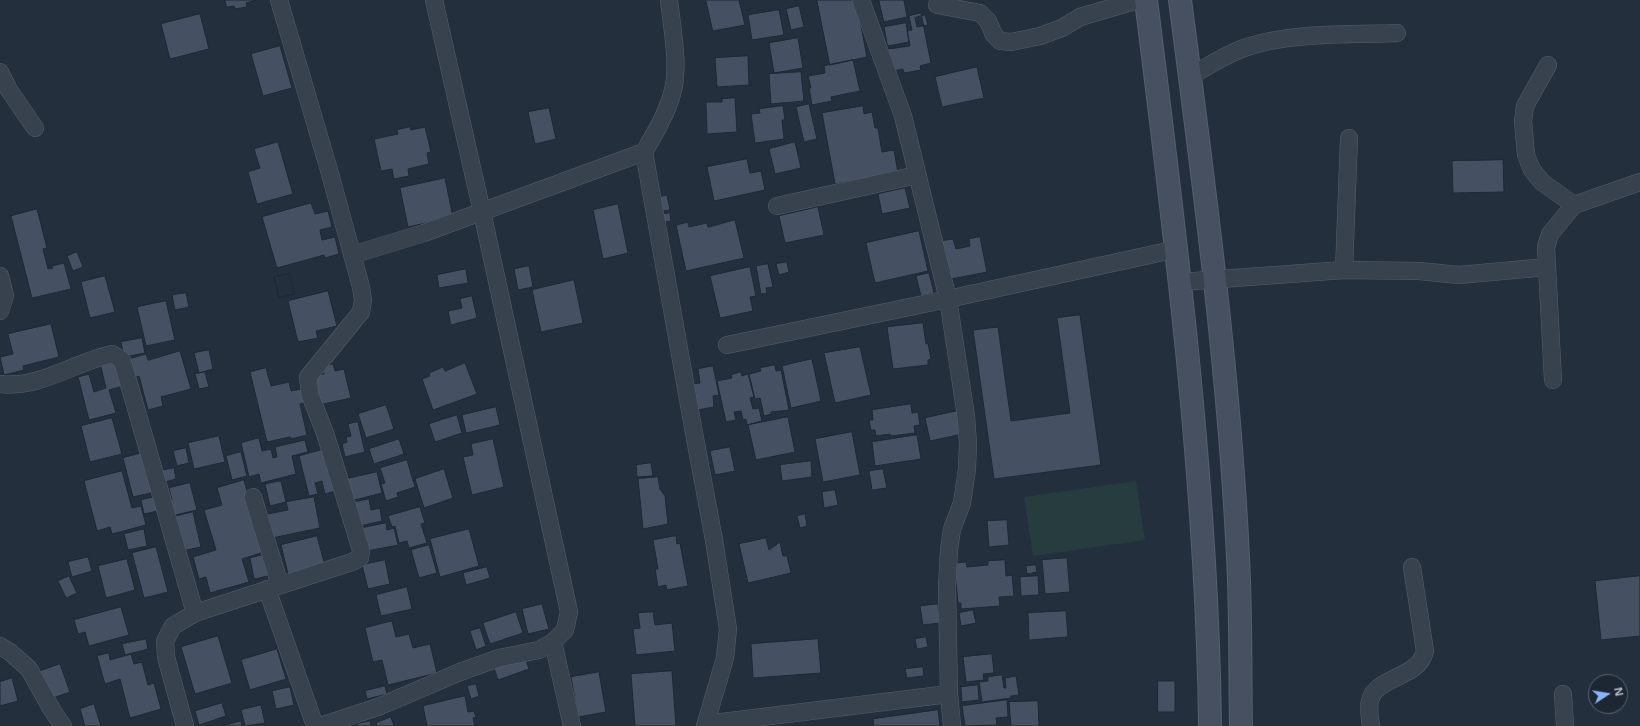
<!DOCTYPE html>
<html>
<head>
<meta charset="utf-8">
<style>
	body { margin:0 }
	#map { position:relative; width:1640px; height:726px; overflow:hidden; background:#242f3e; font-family:"Open Sans",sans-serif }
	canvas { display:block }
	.north { position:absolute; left:1588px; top:674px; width:40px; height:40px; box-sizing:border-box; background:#1d2633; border:1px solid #59626f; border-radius:50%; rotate:78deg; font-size:11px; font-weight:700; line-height:16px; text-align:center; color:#b4bcc9 }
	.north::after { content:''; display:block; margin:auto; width:14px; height:18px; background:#8ab4f8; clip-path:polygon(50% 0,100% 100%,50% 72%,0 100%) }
</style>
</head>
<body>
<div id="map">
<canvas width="1640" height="726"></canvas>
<div class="north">N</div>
</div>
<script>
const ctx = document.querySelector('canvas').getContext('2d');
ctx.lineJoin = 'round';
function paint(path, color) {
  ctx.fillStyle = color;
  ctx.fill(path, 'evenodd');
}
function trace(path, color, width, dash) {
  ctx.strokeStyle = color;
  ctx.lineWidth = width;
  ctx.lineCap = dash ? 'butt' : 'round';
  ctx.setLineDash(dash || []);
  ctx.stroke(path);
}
const green = new Path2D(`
	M1136,481L1145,540L1033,556L1024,497Z`);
const building = new Path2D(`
	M225,0H257L246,3L247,7L235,9L234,6L227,7Z
	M706,0H739L745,25L713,31Z
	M817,0H856L867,57L830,65Z
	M879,0H904L907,17L884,22Z
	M799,6L804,27L791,30L786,9Z
	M779,10L784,35L752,40L748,15Z
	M921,13L931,63L920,66L921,70L904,73L903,69L887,72L882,47L909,42L907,31L912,30L909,16Z
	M200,14L209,49L170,59L161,24Z
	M925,15L928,25L917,27L915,18Z
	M906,23L910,46L888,49L884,27Z
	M798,38L803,68L774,73L769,43Z
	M280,46L292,88L263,96L251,54Z
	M748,56L749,85L717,87L715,58Z
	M853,60L860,91L831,97L832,101L812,105L809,88H811L808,76L825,73L824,66Z
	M977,67L984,98L942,107L935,77Z
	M801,72L804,101L771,104L769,74Z
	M735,98L737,132L707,134L706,102H722V99Z
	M809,104L817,139L804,142L796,107Z
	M783,106L785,120H782L784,139L755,143L751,114L760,113L759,109Z
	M863,106L864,114L872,112L875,128H878L882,152L894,150L898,173L835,184L822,113Z
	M549,108L556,139L535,144L528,112Z
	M410,127L411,130L425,127L431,152L427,153L429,164L408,169L409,176L394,179L392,169L381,171L374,139L398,134L397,130Z
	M278,142L293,194L257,204L248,172L260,168L254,149Z
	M795,142L801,168L775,174L769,149Z
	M747,159L750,173L761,171L765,190L714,201L707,167Z
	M1503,160L1504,192L1453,193L1452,161Z
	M445,178L453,217L408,227L400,188Z
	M905,188L910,208L882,214L878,194Z
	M667,195L670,210L663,211L660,197Z
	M311,203L315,214L328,211L332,227L320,230L322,240L335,237L339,254L325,258L324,255L277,268L262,217Z
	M618,204L628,253L603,259L593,210Z
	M818,207L824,235L785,243L779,216Z
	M37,209L47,248L43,249L48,269L53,268L52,266L64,263L71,289L32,298L11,216Z
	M670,213L671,221L665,222L663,214Z
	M735,220L744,258L686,271L676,225L688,222L689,227L707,223L708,227Z
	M919,231L928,271L875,283L866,243Z
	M980,237L987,272L951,279L940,241L953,239L956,249L970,246L969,239Z
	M77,252L83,267L73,271L67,256Z
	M787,262L789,272L779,275L776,264Z
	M768,264L773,287L766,288L767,293L761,294L756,266Z
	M529,266L533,287L518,290L514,269Z
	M750,267L756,296L750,297L753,311L720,318L710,276Z
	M466,269L468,283L439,288L437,275Z
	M929,273L934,293L921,296L916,276Z
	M289,274L294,294L279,298L274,277Z
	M290,274L295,294L279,297L274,278Z
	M105,276L115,312L90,318L81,282Z
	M574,280L583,323L541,332L532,290Z
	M328,291L337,326L316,331L318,338L298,342L288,301Z
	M186,293L189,307L175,310L172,295Z
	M472,296L477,318L451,325L448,311L462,308L460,299Z
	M166,301L175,340L146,346L137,307Z
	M1080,315L1101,465L994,479L973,330L998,327L1011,421L1070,413L1057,318Z
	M923,323L926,344L928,343L931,359L928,360V365L893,369L887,327Z
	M51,324L59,357L23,366L24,370L4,375L0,357L13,354L8,334Z
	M142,338L145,353L124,357L121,342Z
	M860,347L871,395L835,403L824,353Z
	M209,350L213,369L199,373L194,353Z
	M180,351L191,389L161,397L163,406L148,410L139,376L131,379L125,360L146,354L148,360Z
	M117,359L124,386L109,390L116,413L89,420L78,377L89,374L94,392L106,388L100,363Z
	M812,359L821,401L791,408L782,366Z
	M465,363L477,394L433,410L422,379L430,376L429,373L443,367L445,371Z
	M333,364L335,371L344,369L351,398L319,405L312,376L324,374L323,367Z
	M775,365L776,371L781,370L789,410L771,412V414L764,416L760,398L755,399L749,374L761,371L760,368Z
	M713,366L719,395L713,396L714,407L697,410L692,384L700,383L698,369Z
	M266,368L271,386L289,382L291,391L306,388L309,402L300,404L307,435L291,439L290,437L267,442L250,372Z
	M205,372L209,387L199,389L195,374Z
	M741,372L742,376L748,374L754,397L750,398L753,409L759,408L762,421L747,425L746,419L743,420L741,411L734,412L736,420L726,422L717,381L732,378L731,375Z
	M911,404L912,413L918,412L920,425L914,426L915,433L891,436L890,434L876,436L875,430H871L869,420H873L872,410Z
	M386,405L394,429L366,438L358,414Z
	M496,407L500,425L466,433L462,415Z
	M957,411L962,434L930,441L925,418Z
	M457,415L462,433L435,442L429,424Z
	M788,417L795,452L756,460L748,425Z
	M112,418L122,454L90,462L81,426Z
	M358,422L365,452L345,457L342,444L347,442L346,437L351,436L348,424Z
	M852,432L860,475L823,482L815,439Z
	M917,435L921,459L875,466L872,442Z
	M219,436L225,462L194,469L188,443Z
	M259,438L262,451L271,449L273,458L277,457L275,447L305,440L308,452L292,456L296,474L261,483L259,474L249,477L241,443Z
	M399,439L404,454L374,464L369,449Z
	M493,439L504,487L472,495L463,457L473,455L471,444Z
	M730,447L735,471L715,475L710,451Z
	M186,448L189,463L177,466L173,451Z
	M325,449L335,491L325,494L322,481L315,483L318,494L309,496L299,456Z
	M145,452L155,492L133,497L123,458Z
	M241,452L247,476L232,480L226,456Z
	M407,460L415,487L397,493L398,497L386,501L381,484L385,483L380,468Z
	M811,461L812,477L782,481L780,465Z
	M651,463L653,476L637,477L636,465Z
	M174,468L176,479L161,483L158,471Z
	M444,469L453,498L424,508L415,479Z
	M883,469L887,488L872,490L869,471Z
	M122,471L132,508L141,506L146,525L112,534L110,527L97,531L84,481Z
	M377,472L382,493L351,501L346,479Z
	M658,477L660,489L665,496L668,524L643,529L638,479Z
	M244,480L264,552L242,559L249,582L210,593L206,577L199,579L193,557L216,550L204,510L222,505L217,488Z
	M281,481L286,502L270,506L265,484Z
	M190,483L197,510L171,516L168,501L172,500L169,488Z
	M835,490L838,505L824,508L822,492Z
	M154,497L158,511L144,514L141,500Z
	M314,497L320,528L272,538L267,514L288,510L286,502Z
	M369,499L371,510L380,508L382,521L355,527L350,503Z
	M420,507L425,523L421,524L427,543L409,548L407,541L399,543L395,526L392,527L388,516Z
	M193,512L201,547L177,552L169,518Z
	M805,514L807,526L800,528L797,516Z
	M1007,520L1009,545L989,547L987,521Z
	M386,523L387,530L394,528L398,545L362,552L357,529Z
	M144,529L147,546L128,550L124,534Z
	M469,529L479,566L440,577L430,539Z
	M317,536L326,569L289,578L281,545Z
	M676,536L677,544L680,543L688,586L667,590L666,585L658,587L655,569H658L653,540Z
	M766,538L769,550L780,542L783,556H787L791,573L748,583L739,544Z
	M429,545L437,573L419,578L411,550Z
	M156,547L168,592L144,598L132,553Z
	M267,554L272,575L254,579L250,558Z
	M88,557L92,571L72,577L68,562Z
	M1067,558L1070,592L1045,594L1042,560Z
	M127,559L135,590L106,598L98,566Z
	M385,560L390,584L368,589L362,565Z
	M1005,560L1006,576L1012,575L1014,596L999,597L1000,606L961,609V603H958L954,563L966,562L967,567L988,565V561Z
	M1036,565L1037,572L1027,574L1026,566Z
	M487,567L490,578L466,585L463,573Z
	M69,576L77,593L66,598L58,581Z
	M1038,576L1039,595L1021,596L1020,577Z
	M1640,576V636L1601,640L1595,581Z
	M407,587L412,609L381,616L376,595Z
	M542,604L549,629L528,634L522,609Z
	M938,604L940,623L923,625L920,606Z
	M121,607L129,635L89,646L85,632L78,634L74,620Z
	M973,610L976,623L961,626L959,613Z
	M1066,611L1068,637L1029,640L1028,613Z
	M516,612L523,633L490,644L483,623Z
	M653,612L655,625L672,623L675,651L636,655L633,629L640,628L638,613Z
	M392,621L396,637L409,634L413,648L430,644L437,673L388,685L382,660L373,662L365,628Z
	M480,628L486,646L476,650L470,631Z
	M218,636L232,683L195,694L181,647Z
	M926,637L928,647L917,649L915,639Z
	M146,639L148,649L125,655L122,644Z
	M818,639L821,673L753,678L751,644Z
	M277,649L286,679L250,690L241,660Z
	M109,653L110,660L131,654L134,664L142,662L148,685L154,683L161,709L130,718L120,679L105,684L97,656Z
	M524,654L529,669L498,680L493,665Z
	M992,654L994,673L983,674L984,680L966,682L963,657Z
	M60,664L70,692L50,699L40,671Z
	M923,667L924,676L907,678L905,669Z
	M672,671L676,726H635L631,674Z
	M599,672L606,712L578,717L571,677Z
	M1002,675L1004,688H1006L1005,678L1016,676L1019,695L1011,696V698L982,702L979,682L988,681V677Z
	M12,678L18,701L0,706V682Z
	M1158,681H1175V712H1158Z
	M476,684L479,696L471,699L467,686Z
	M978,685L979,700L962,702L961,687Z
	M385,686L387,694L367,699L365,691Z
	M290,687L294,705L276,709L272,691Z
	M465,696L468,712L474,711L476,717L473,718L475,726H427L423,706Z
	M1007,700L1008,717L996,718L997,725L965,726L962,706Z
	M1038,701L1039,726H1011L1009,702Z
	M222,703L226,716L199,725L195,711Z
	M94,704L101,726H85L80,709Z
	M261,705L265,723L245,726L241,710Z
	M938,710L940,726H874L873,719Z
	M391,717L394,726H377L376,723Z
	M241,721L242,726H222Z
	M370,721L371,726H357V724Z`);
const street = new Path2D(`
	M861,0L903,116L948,299L966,416L968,444L967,469L962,503L952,529L949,550L947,587L949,694L952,726
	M937,5L980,13L988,21L994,35L1000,41L1011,42L1040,36L1062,28L1080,17L1138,0
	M1548,65L1525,106L1523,121L1526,155L1532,170L1542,182L1574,205
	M0,72L9,90L35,128
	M1190,76C1207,67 1225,55 1244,48C1289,32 1349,35 1397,33
	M644,152C655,133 666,115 672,94C680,67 672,28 669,0
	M777,206L917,175
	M352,255L424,233L644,152L694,433L714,540L728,629L725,658L705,726
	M1344,270L1349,138
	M0,276L5,296L0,311
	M1180,282L1344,270L1419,271L1459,275L1547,267
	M727,345L948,299L1177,249
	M1553,380L1546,247L1550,234L1574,205L1640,182
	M0,384C39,389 75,362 112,354L122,360L195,613
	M253,497L280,585
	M267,589L315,726
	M553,642L572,726
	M0,646L10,652L29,669L52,710L63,726
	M1563,694L1565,726
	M706,724L949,694
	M185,726L166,657L165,641L173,626L195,613L352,562L360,558L361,550L325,433L310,395L308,377L361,312L363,300L361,287L329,170L279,0
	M320,726L378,707L460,672L499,658L539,650L553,642L565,630L569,612L482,212L434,0
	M1371,726C1370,718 1368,709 1370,701C1375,676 1419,679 1425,651L1412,567`);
const secondary = new Path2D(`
	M1146,0C1176,241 1207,483 1210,726
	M1180,0C1204,185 1229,371 1238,557C1241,614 1240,670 1241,726`);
paint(green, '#263c3f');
paint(building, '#455162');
trace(building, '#1f2835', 1);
trace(street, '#565f6c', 18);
trace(secondary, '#565f6c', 24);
trace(street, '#38414e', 17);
trace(secondary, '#465061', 22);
</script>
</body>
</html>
